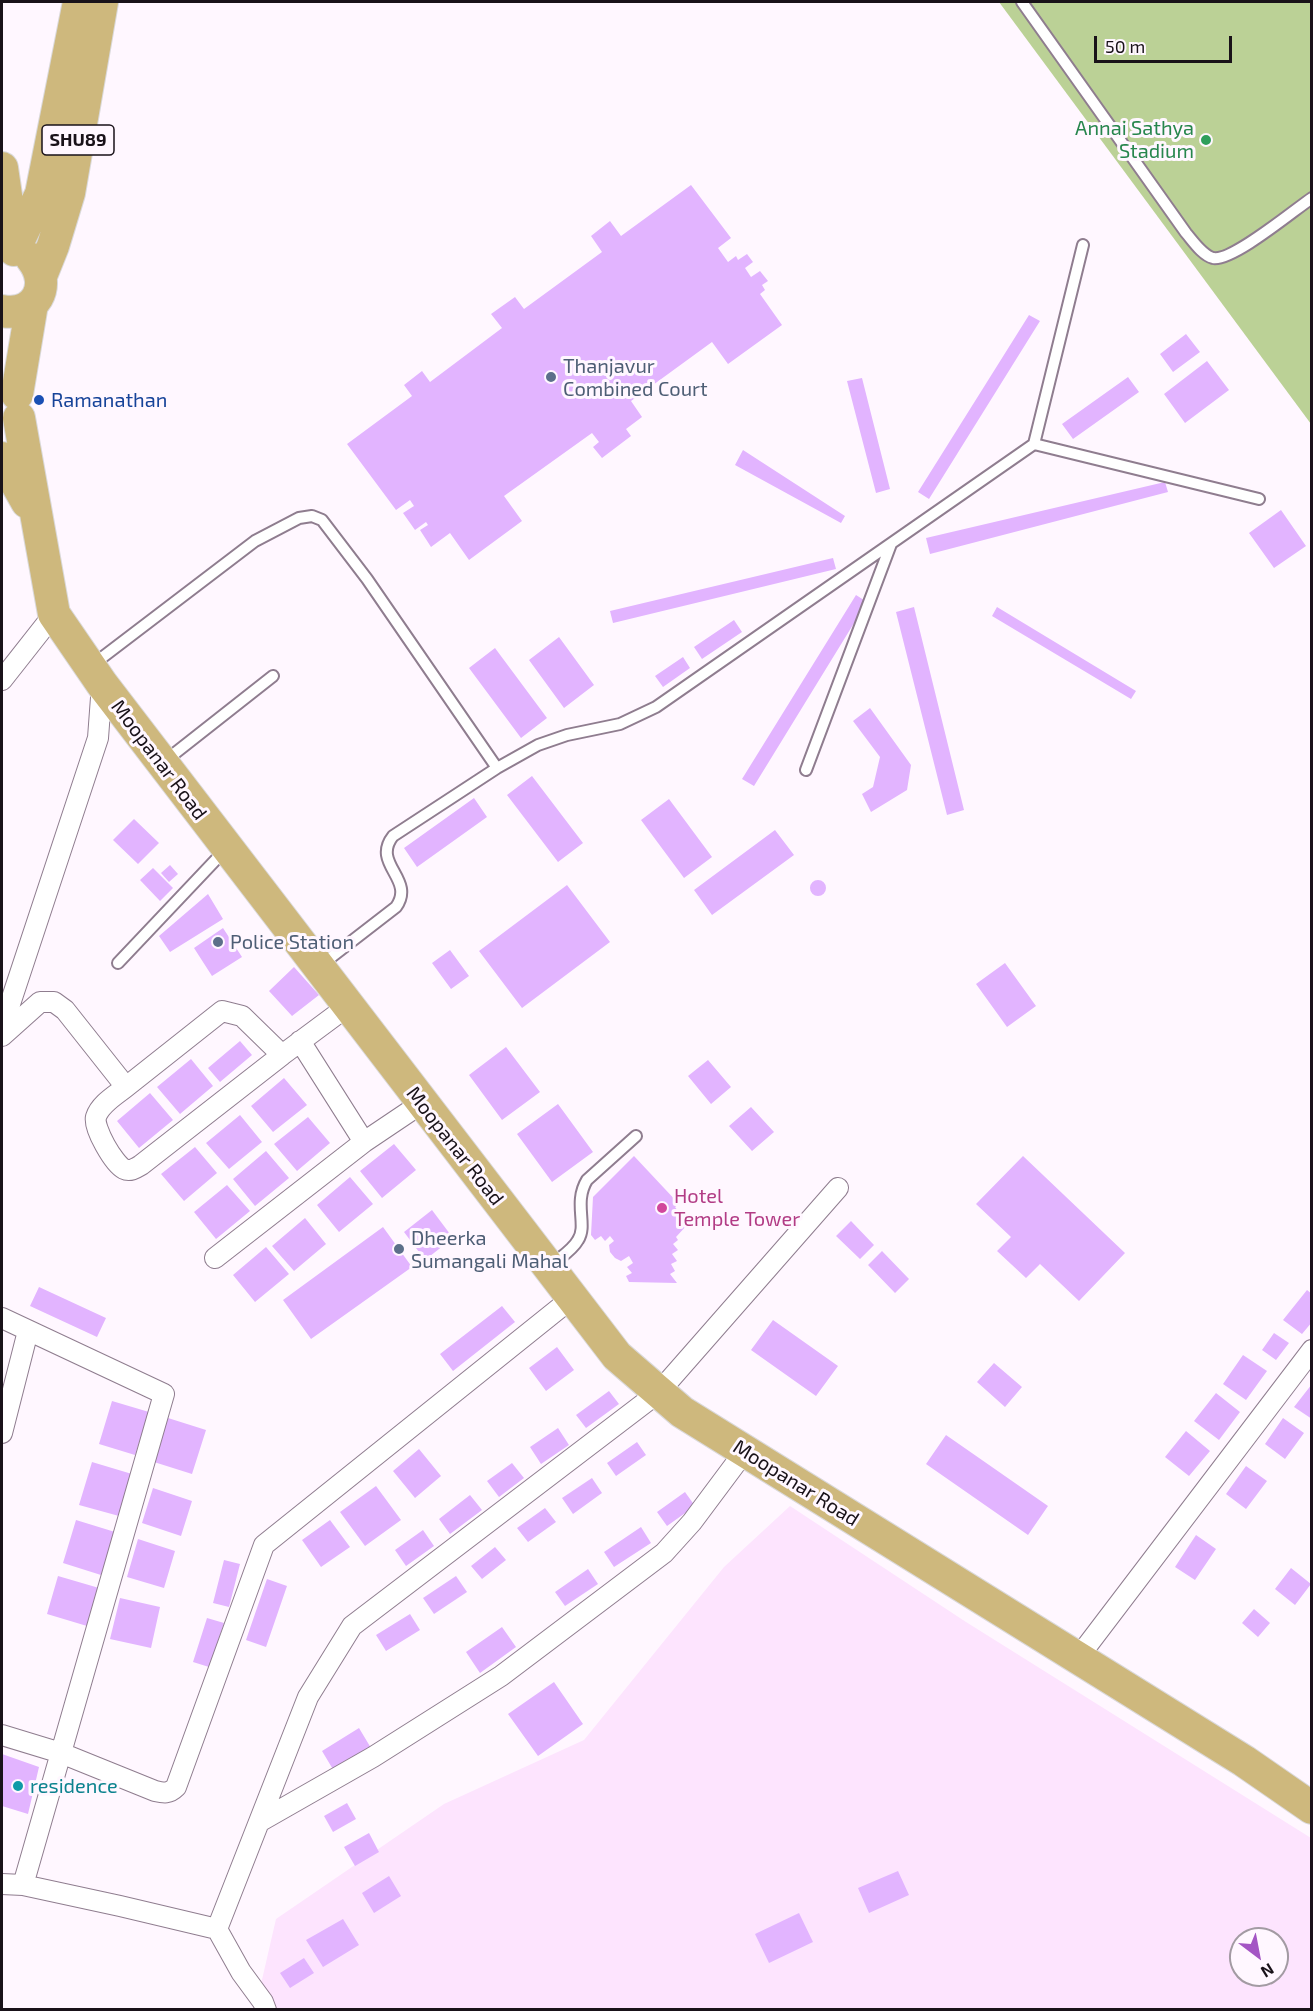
<!DOCTYPE html>
<html>
<head>
<meta charset="utf-8">
<style>
	body { margin:0 }
	#map { position:relative; width:1313px; height:2011px; overflow:hidden; background:#fff7ff; font-family:"Exo 2",sans-serif }
	canvas { display:block }
	.frame { position:absolute; inset:0; border:3px solid #191219; pointer-events:none }
	.north { position:absolute; left:1229px; top:1927px; width:60px; height:60px; box-sizing:border-box; background:#fff7ff; border:2px solid #a39ba3; border-radius:50%; rotate:148deg; font-size:16px; font-weight:700; line-height:24px; text-align:center; color:#191219 }
	.north::after { content:''; display:block; margin:auto; width:21px; height:27px; background:#a454c4; clip-path:polygon(50% 0,100% 100%,50% 72%,0 100%) }
	.scale { position:absolute; left:1094px; top:36px; width:138px; height:27px; box-sizing:border-box; border:3px solid #191219; border-top:0; padding-left:8px; font-size:18px; line-height:21px; white-space:nowrap; color:#191219; -webkit-text-stroke:4px #fff7ff; paint-order:stroke }
</style>
</head>
<body>
<div id="map">
<canvas width="1313" height="2011"></canvas>
<div class="frame"></div>
<div class="north">N</div>
<div class="scale">50 m</div>
</div>
<script>
const ctx = document.querySelector('canvas').getContext('2d');
ctx.lineJoin = 'round';
function paint(path, color) {
  ctx.fillStyle = color;
  ctx.fill(path, 'evenodd');
}
function trace(path, color, width, dash) {
  ctx.strokeStyle = color;
  ctx.lineWidth = width;
  ctx.lineCap = dash ? 'butt' : 'round';
  ctx.setLineDash(dash || []);
  ctx.stroke(path);
}
function drawText(font, color, halo, rows, align = 'center') {
  ctx.font = font + ' "Exo 2",sans-serif';
  ctx.lineWidth = 6;
  ctx.setLineDash([]);
  ctx.textBaseline = 'middle';
  ctx.strokeStyle = halo;
  ctx.fillStyle = color;
  for (const [text, x, y, turn = 0] of rows) {
    ctx.save();
    ctx.translate(x, y);
    ctx.rotate((+turn || 0) * Math.PI / 180);
    ctx.textAlign = isNaN(turn) ? turn : align;
    if (halo) ctx.strokeText(text, 0, 0);
    ctx.fillText(text, 0, 0);
    ctx.restore();
  }
}
const built = new Path2D(`
	M790,1506L966,1622L1311,1838V2009L265,2010L261,1984L276,1919L444,1804L584,1740L724,1567ZM1241,1939H1277V1975H1241Z`);
const green = new Path2D(`
	M999,2H1311V424Z`);
const building = new Path2D(`
	M691,185L731,238L718,248L728,262L736,256L738,260L747,254L753,262L745,268L751,277L760,271L768,281L762,285L765,290L760,294L782,325L728,364L712,342L631,401L642,417L626,429L631,436L602,458L593,447L599,442L592,433L504,496L522,521L469,560L450,533L431,547L420,530L428,525L426,522L415,530L403,513L414,506L410,500L396,510L347,444L412,396L404,385L422,371L430,382L502,328L491,314L515,297L524,309L602,252L591,236L610,221L621,236Z
	M1029,315L1040,321L929,499L918,492Z
	M1186,334L1200,352L1173,372L1160,354Z
	M1207,361L1229,390L1185,423L1164,394Z
	M1128,377L1139,392L1073,439L1062,424Z
	M862,378L890,489L876,493L847,381Z
	M743,450L845,516L841,523L735,465Z
	M1165,482L1168,492L930,554L926,538Z
	M1281,510L1306,546L1274,568L1249,533Z
	M833,558L836,569L613,623L610,611Z
	M856,595L867,602L754,786L742,779Z
	M914,607L964,810L947,815L896,612Z
	M997,607L1136,691L1131,699L992,616Z
	M734,620L742,632L702,659L694,647Z
	M559,637L594,685L564,708L529,660Z
	M495,648L547,718L521,738L469,668Z
	M683,657L690,668L663,687L655,676Z
	M870,708L911,765L907,790L871,812L862,794L873,787L880,757L853,721Z
	M532,776L583,843L558,862L507,795Z
	M474,798L487,817L417,867L404,848Z
	M669,799L712,857L684,878L641,820Z
	M134,819L159,843L138,864L113,840Z
	M775,830L794,855L712,915L694,890Z
	M170,865L178,874L169,882L161,873Z
	M153,868L173,888L160,901L140,880Z
	M810 888a8 8 0 1 1 16 0a8 8 0 1 1-16 0Z
	M567,885L610,942L522,1008L479,951Z
	M208,894L223,919L170,952L159,936Z
	M223,928L242,957L212,976L194,948Z
	M450,950L469,976L451,989L432,963Z
	M1005,963L1036,1006L1007,1027L976,984Z
	M294,967L319,995L292,1016L269,991Z
	M240,1041L252,1055L220,1082L208,1068Z
	M506,1047L540,1092L502,1120L469,1075Z
	M191,1059L213,1086L180,1114L157,1087Z
	M708,1060L731,1087L711,1104L688,1076Z
	M284,1078L307,1105L273,1132L251,1106Z
	M150,1093L173,1120L139,1148L117,1121Z
	M558,1104L593,1152L552,1182L517,1134Z
	M751,1107L774,1132L752,1151L729,1126Z
	M240,1115L262,1142L229,1169L206,1143Z
	M308,1117L330,1143L297,1171L274,1144Z
	M394,1144L416,1170L382,1198L360,1171Z
	M195,1147L217,1173L184,1201L161,1174Z
	M266,1151L289,1178L255,1206L233,1179Z
	M634,1156L679,1204L675,1207L688,1224L676,1237L678,1240L673,1244L678,1250L672,1254L677,1261L671,1264L675,1271L670,1274L677,1283L629,1282L626,1276L632,1273L627,1267L633,1263L629,1256L621,1261L615,1258L610,1252L609,1245L614,1241L610,1236L605,1241L601,1236L595,1240L591,1235L593,1197Z
	M1023,1156L1125,1253L1079,1301L1040,1264L1026,1278L997,1251L1011,1237L976,1204Z
	M350,1177L373,1204L339,1232L317,1205Z
	M227,1185L250,1211L216,1239L194,1212Z
	M432,1210L453,1238L425,1260L404,1232Z
	M305,1218L326,1244L294,1271L272,1246Z
	M851,1221L874,1245L860,1259L836,1236Z
	M383,1227L412,1267L311,1339L283,1300Z
	M266,1247L289,1274L255,1302L233,1275Z
	M882,1251L909,1279L895,1293L868,1265Z
	M39,1287L106,1318L97,1337L30,1306Z
	M1307,1290L1312,1294V1322L1302,1334L1283,1320Z
	M502,1306L515,1322L453,1371L440,1354Z
	M773,1320L838,1366L816,1396L751,1350Z
	M1274,1333L1289,1343L1276,1360L1262,1350Z
	M557,1347L574,1370L546,1391L529,1368Z
	M1243,1355L1267,1371L1246,1400L1223,1384Z
	M994,1363L1022,1387L1005,1407L977,1382Z
	M1312,1384V1419L1294,1407Z
	M609,1391L619,1404L586,1428L576,1415Z
	M1216,1393L1240,1412L1219,1440L1194,1421Z
	M112,1401L149,1412L135,1455L99,1444Z
	M168,1418L206,1430L192,1474L154,1462Z
	M1283,1418L1304,1433L1285,1459L1265,1444Z
	M558,1428L569,1445L541,1464L530,1447Z
	M1186,1431L1210,1451L1189,1476L1165,1457Z
	M946,1435L1048,1506L1028,1535L926,1464Z
	M637,1442L646,1455L616,1476L607,1463Z
	M419,1449L441,1476L415,1498L393,1471Z
	M92,1462L132,1474L119,1516L79,1505Z
	M512,1463L524,1478L499,1497L487,1481Z
	M1246,1466L1267,1481L1246,1509L1226,1494Z
	M592,1478L602,1493L573,1514L562,1498Z
	M376,1486L401,1520L365,1546L340,1512Z
	M153,1488L192,1501L181,1536L142,1523Z
	M685,1492L695,1506L667,1526L657,1512Z
	M470,1495L482,1510L450,1534L439,1519Z
	M545,1508L556,1522L528,1542L517,1528Z
	M76,1520L115,1532L101,1575L63,1563Z
	M330,1520L350,1547L321,1567L302,1540Z
	M641,1527L651,1543L614,1567L604,1552Z
	M423,1530L434,1546L406,1566L395,1550Z
	M1196,1535L1216,1549L1195,1580L1175,1567Z
	M138,1539L175,1551L164,1588L127,1577Z
	M495,1547L506,1560L482,1579L471,1566Z
	M224,1560L240,1564L229,1607L213,1603Z
	M1291,1568L1311,1584L1295,1605L1275,1589Z
	M588,1569L598,1584L565,1606L555,1592Z
	M58,1576L99,1588L87,1626L47,1614Z
	M456,1576L467,1592L434,1614L423,1598Z
	M267,1579L287,1586L266,1647L246,1640Z
	M120,1598L160,1607L151,1648L110,1639Z
	M1254,1609L1270,1623L1258,1637L1242,1623Z
	M410,1614L420,1630L386,1651L376,1635Z
	M207,1618L224,1623L209,1667L193,1662Z
	M502,1627L516,1647L480,1673L466,1652Z
	M554,1682L583,1724L538,1756L508,1714Z
	M359,1728L371,1748L334,1771L322,1751Z
	M2,1754L39,1767L28,1814L2,1806Z
	M347,1803L356,1819L333,1832L324,1816Z
	M369,1833L379,1852L355,1866L344,1847Z
	M898,1871L909,1895L869,1913L858,1888Z
	M389,1876L401,1896L374,1913L362,1893Z
	M799,1913L813,1942L769,1963L755,1934Z
	M343,1919L359,1945L323,1967L306,1940Z
	M304,1958L314,1973L290,1988L280,1973Z`);
const service = new Path2D(`
	M1022,2L1186,233C1193,241 1202,255 1213,258C1232,262 1294,210 1312,198
	M1034,444L1259,499
	M91,666L255,541L299,518L312,516L322,520L367,579L497,768L393,836C371,864 416,879 396,907L321,965
	M165,761L273,676
	M497,768L538,745L567,735L620,724L656,707L1034,444L1083,245
	M806,770L891,544
	M118,963L225,850
	M550,1266C559,1258 572,1251 578,1240C588,1225 573,1203 587,1180L636,1136`);
const minor = new Path2D(`
	M2,680L54,614
	M2,1028L98,738L102,684
	M2,1036L40,1002H54L65,1010L126,1087L222,1011L242,1016L282,1055L348,1006
	M300,1041L364,1142
	M126,1087C116,1095 100,1104 96,1117C93,1128 114,1164 124,1169C130,1172 136,1168 141,1165L282,1055
	M215,1258L364,1142L422,1103
	M2,1318L164,1394L23,1885
	M2,1433L28,1331
	M1077,1659L1312,1350
	M2,1735L61,1753L155,1791C164,1793 169,1794 176,1787L264,1545L572,1298
	M259,1822L373,1757L501,1676L664,1553L692,1522L745,1451
	M2,1884L23,1885L120,1906L217,1929L241,1972L263,2002L266,2010
	M217,1929L308,1697L352,1626L659,1392L838,1188`);
const primary = new Path2D(`
	M2,168L14,250
	M14,250L41,194L79,2
	M41,276L53,246L69,193L102,2
	M2,311C35,317 53,286 32,259
	M17,394L32,304
	M19,418L54,614L102,684L617,1356L682,1412L1244,1761L1312,1808
	M2,458L27,502`);
const markers = [
	[1206,140,6,"#2e9e5b"],
	[551,377,6,"#5c6f8a"],
	[39,400,6,"#1a4fb4"],
	[218,942,6,"#5c6f8a"],
	[662,1208,6,"#d1479c"],
	[399,1249,6,"#5c6f8a"],
	[18,1786,6,"#0f9aa8"]
];
const shields = [
	[78,140,72]
];
const shieldNames = [
	["SHU89",78,140]
];
const leisureNames = [
	["Annai Sathya",1194,128],
	["Stadium",1194,151]
];
const serviceNames = [
	["Thanjavur",563,366],
	["Combined Court",563,389],
	["Police Station",230,942],
	["Dheerka",411,1238],
	["Sumangali Mahal",411,1261]
];
const transitNames = [
	["Ramanathan",51,400]
];
const streetNames = [
	["Moopanar Road",159,760,53],
	["Moopanar Road",455,1146,52],
	["Moopanar Road",796,1483,32]
];
const hotelNames = [
	["Hotel",674,1196],
	["Temple Tower",674,1219]
];
const cultureNames = [
	["residence",30,1786]
];
paint(built, '#fde4fe');
paint(green, '#bbd196');
paint(building, '#e2b4ff');
trace(service, '#8f7d8f', 14);
trace(minor, '#8f7d8f', 22);
trace(primary, '#dad9da', 34);
trace(service, '#fff', 10);
trace(minor, '#fff', 20);
trace(primary, '#ceb87d', 32);
for (const [x, y, r, color] of markers) {
  const dot = new Path2D();
  dot.arc(x, y, r, 0, 2 * Math.PI);
  ctx.fillStyle = color;
  ctx.fill(dot);
  trace(dot, '#fff7ff', 2);
}
for (const [x, y, w] of shields) {
  const box = new Path2D();
  box.roundRect(x - w / 2, y - 15, w, 30, 4.5);
  ctx.fillStyle = '#fff7ff';
  ctx.fill(box);
  trace(box, '#191219', 1.5);
}
drawText('bold 18px', '#191219', null, shieldNames);
drawText('20px', '#27864d', '#fff7ff', leisureNames, 'right');
drawText('20px', '#4e5e75', '#fff7ff', serviceNames, 'left');
drawText('20px', '#164399', '#fff7ff', transitNames, 'left');
drawText('20px', '#191219', '#fff7ff', streetNames);
drawText('20px', '#b23c85', '#fff7ff', hotelNames, 'left');
drawText('20px', '#0d838f', '#fff7ff', cultureNames, 'left');
</script>
</body>
</html>
